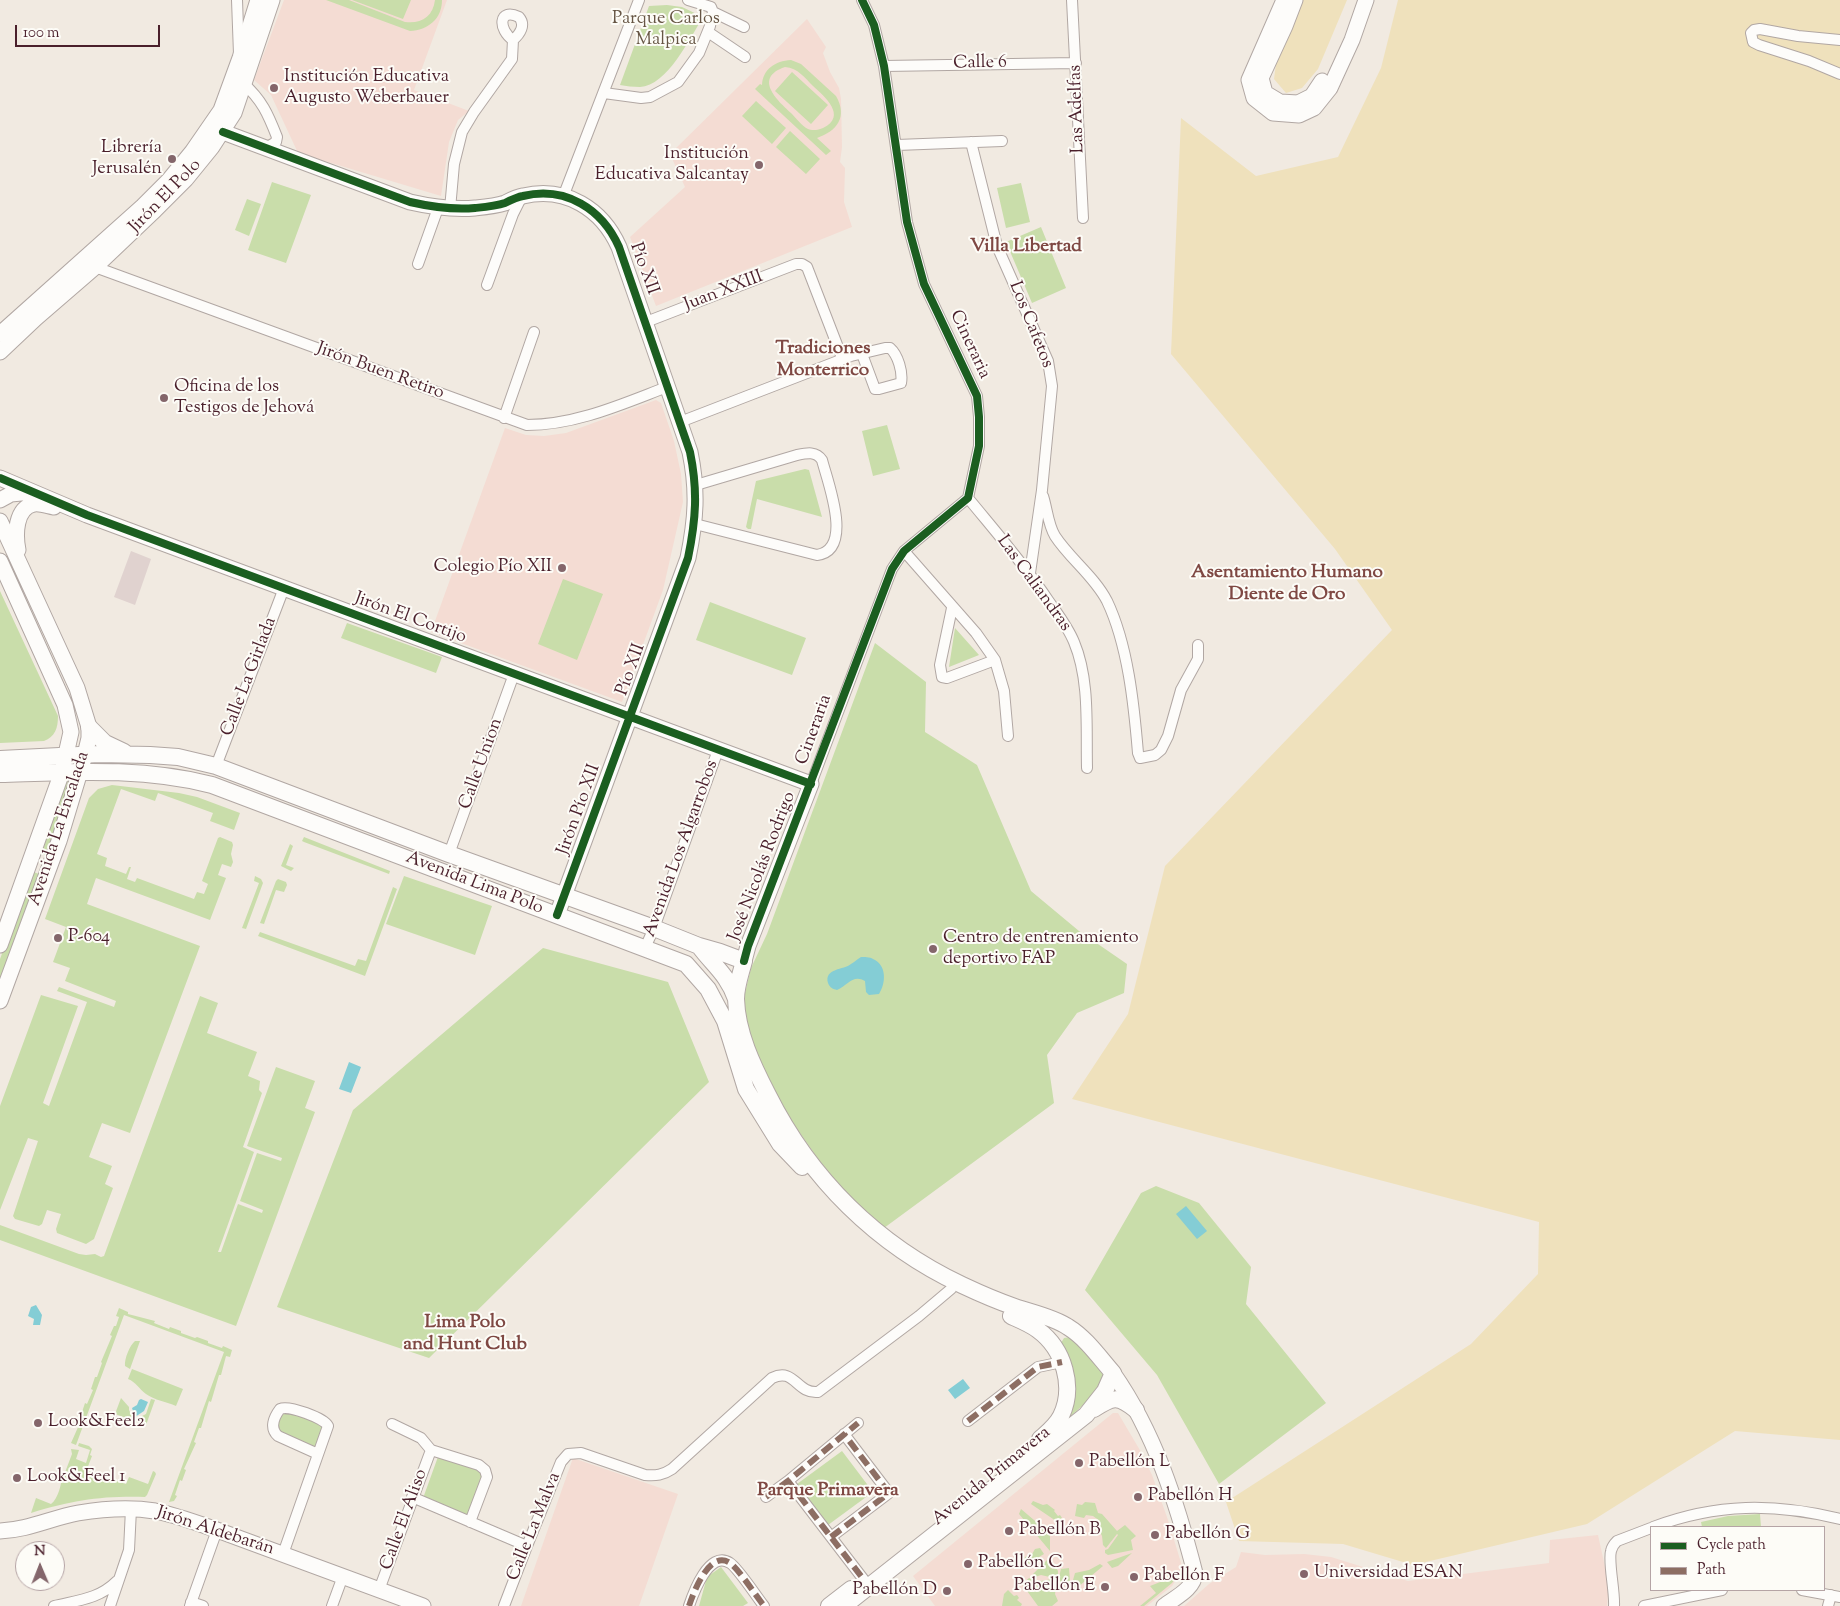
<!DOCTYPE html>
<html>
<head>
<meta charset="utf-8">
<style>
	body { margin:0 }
	#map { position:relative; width:1840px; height:1606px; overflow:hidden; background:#f1eae1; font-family:"Sorts Mill Goudy",serif }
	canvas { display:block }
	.legend { position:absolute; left:1650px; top:1526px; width:175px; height:65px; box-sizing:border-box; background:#fdfcf7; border:1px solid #b5a4a5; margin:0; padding:6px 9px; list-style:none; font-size:15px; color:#4a1f2b }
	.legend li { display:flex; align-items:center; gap:10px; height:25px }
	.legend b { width:25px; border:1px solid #b5a4a5 }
	.north { position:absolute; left:15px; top:1541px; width:50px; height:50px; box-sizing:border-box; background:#fdfcf7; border:1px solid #b5a4a5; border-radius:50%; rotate:359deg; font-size:14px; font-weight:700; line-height:20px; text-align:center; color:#4a1f2b }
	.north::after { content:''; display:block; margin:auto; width:18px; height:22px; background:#84666b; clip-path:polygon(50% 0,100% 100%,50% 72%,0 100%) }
	.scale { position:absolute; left:15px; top:25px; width:145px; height:22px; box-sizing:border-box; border:2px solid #4a1f2b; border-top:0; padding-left:6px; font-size:15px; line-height:18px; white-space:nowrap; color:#4a1f2b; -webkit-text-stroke:4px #fdfcf7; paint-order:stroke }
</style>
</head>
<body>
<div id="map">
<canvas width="1840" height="1606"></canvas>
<ul class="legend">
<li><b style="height:6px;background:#1b5e20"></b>Cycle path</li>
<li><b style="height:6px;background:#8d6e63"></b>Path</li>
</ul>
<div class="north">N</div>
<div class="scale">100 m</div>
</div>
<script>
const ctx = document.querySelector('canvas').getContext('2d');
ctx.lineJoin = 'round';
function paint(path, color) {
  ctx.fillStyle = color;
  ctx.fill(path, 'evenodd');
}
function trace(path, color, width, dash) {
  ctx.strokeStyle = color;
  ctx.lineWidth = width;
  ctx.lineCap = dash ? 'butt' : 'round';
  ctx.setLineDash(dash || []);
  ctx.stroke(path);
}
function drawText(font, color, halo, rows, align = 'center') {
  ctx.font = font + ' "Sorts Mill Goudy",serif';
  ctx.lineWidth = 4;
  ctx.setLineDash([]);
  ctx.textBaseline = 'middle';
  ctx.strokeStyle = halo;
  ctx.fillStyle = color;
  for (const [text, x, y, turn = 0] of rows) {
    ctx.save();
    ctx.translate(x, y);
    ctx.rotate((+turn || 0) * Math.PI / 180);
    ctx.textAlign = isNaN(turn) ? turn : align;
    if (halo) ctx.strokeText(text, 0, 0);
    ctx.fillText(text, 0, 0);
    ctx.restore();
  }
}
const built = new Path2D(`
	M284,0H447L414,90L469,111L458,120L449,142L441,196L298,153L271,95L254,80Z
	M807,19L826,47L823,53L830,72L839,88L841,99L842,147L840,162L845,168L844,202L852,227L656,306L630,237L685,187L670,154Z
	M656,400L661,403L674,441L681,474L683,502L663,590L622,702L431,632L505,428L526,435L544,436L566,433Z
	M1113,1413H1118L1141,1452L1152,1475L1168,1520L1182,1566V1571L1172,1586L1147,1606H935L913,1576Z
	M573,1458L678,1494L639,1606H521Z
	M1598,1535L1609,1585L1607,1606H1184L1209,1584L1236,1567L1241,1552L1265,1555L1304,1554L1331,1557L1408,1581L1549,1563L1550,1540Z`);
const industrial = new Path2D(`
	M131,551L151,559L135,605L114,597Z`);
const green = new Path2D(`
	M326,0H349L405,22C421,24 433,17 435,0H442C442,19 428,30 410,31Z
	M352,0H411L403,19Z
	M667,5L682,7L703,17C690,38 667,86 640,87C633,87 626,86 620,85L649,6Z
	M791,60L801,64L836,96C848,117 837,131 817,138L831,151L826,155L755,89L760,84L762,85C763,69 775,61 791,60ZM785,67C798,68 805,78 813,86C824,96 848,116 823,128C819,130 812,131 808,129C802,126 796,118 791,113C777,100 753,78 785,67Z
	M792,72L828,105L811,124L775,91Z
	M756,101L786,128L772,144L742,116Z
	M790,131L820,159L806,174L776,147Z
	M272,182L311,195L286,263L248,250Z
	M1021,183L1030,222L1006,228L997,188Z
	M247,199L261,204L249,236L235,230Z
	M1041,227L1066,288L1032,303L1006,242Z
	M887,425L900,469L873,476L862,431Z
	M805,469L809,470L822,517L757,499L751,529H748L746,527L756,481Z
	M563,579L603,594L577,660L538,644Z
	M0,591L58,716C58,728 55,737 44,741L0,743Z
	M710,602L806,638L792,675L696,640Z
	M347,623L442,657L436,673L341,638Z
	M955,628L979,655L949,667Z
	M875,643L926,682L925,732L977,765L1031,891L1079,931L1127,964L1124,993L1077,1013L1047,1055L1054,1103L884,1228L834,1182L793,1123L773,1088L756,1064L748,1042L743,1001L751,968L767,934Z
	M66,779L68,780C67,791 64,799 60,810C55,827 55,838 47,855H44L40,851Z
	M112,785L179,793L197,797L240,813L234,830L210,821L213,813L158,793L155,801L121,789L97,854L107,858L105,866L126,874L129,867H131L127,879L135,882L137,878L194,899L197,892L204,894L208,884L202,881L218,838L220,837L232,842L233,845L231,854L233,862L231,867L222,864L218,875L226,878L210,920L96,878L87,904L200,946L130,1133L102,1123L89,1157L112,1166L105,1184L113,1188L94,1239L86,1244L57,1233L56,1229L61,1214L47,1210L42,1224L39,1226L15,1219L13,1216L38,1141L28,1138L0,1210V1106L41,995L78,1006L43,1103L49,1106L87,1002L57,991L59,987L114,1007L116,1001L65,981L70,968L53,962L66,927L45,919L89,798L98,789Z
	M304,837L390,871L389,874L304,842L302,841Z
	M290,844L293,846L286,865L294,868L291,871L281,866Z
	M34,872L41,875L0,988V959L32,873Z
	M255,876L261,879L263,883L246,929L242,928L259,883L254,881Z
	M404,876L492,906L475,955L386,924Z
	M278,879L286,882L287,885L284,892L276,890L264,924L260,923L276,881Z
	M393,887L397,889L365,976L258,936L260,932L355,966L358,959L366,961Z
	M543,948L668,982L709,1082L429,1358L277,1307L353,1110Z
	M200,996L218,1003L207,1033L257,1052L248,1076L260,1081L259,1090L262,1093L243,1147L254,1152L218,1252H221L238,1204L262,1213L263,1210L240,1201L257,1153L281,1161L282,1158L247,1146L276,1067L315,1081L305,1108L315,1112L236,1326L0,1240V1225L79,1254L86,1255L95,1254L101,1257L104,1256Z
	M1156,1186L1199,1203L1251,1267L1246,1304L1326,1403L1219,1484L1157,1375L1085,1290L1141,1193Z
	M119,1308L128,1312V1314L155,1321L154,1323L169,1329L170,1327L181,1331V1333L195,1338L197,1337L208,1341V1343L222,1348L223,1346L232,1350L230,1357L226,1356L221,1375H219L211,1402L209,1401L201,1428H199L194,1442L196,1443L184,1469L186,1470L182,1481L180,1480L175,1495L177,1496L174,1501L169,1502L224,1352L124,1315L76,1445L71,1443L83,1416L81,1415L85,1403L87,1404L93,1390L91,1389L95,1377H97L102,1363L101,1362L112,1336L110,1335L114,1326H116L119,1317L116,1316Z
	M1070,1337L1073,1338L1104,1374V1386L1061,1425V1343L1064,1338Z
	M135,1341H140L130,1369L125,1366C124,1359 130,1345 135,1341Z
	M132,1369L183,1389L176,1406C167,1402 154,1400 146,1394C139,1389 136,1382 128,1379Z
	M121,1398L129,1407V1410L134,1420L146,1414L151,1399L155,1400L146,1425L115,1414Z
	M279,1409L324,1422L316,1453L277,1437L273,1424Z
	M79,1443L89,1446L92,1449L90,1455L92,1456L87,1469L93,1471V1474L126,1484L129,1477L148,1484L153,1471L155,1472L156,1474L147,1495L145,1497C100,1496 74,1500 31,1513L36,1498L51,1504C58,1499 62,1483 62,1475H64L72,1454L71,1449L79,1450L76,1459L86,1463L90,1450L78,1446Z
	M842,1451L873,1492L828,1525L797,1484Z
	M439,1454L485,1471L468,1518L422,1501Z
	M1033,1501L1043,1505L1047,1504L1055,1510L1054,1511L1058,1516L1060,1515L1062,1518L1056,1521L1031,1504Z
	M1085,1502L1095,1503L1098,1513L1102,1514L1117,1531L1125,1525L1136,1536L1131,1540L1133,1550L1108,1555L1105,1553V1550L1108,1549L1118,1535L1117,1534L1106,1548L1103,1545L1102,1536L1097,1526L1100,1521L1093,1516L1086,1515L1084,1518L1075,1516L1077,1504L1082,1505Z
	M1021,1509L1041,1526L1052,1528L1050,1536V1551L1019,1514Z
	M1760,1514L1761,1527H1702L1701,1522L1728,1516Z
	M1040,1548L1044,1554L1039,1557V1559L1030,1564L1025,1562V1557L1032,1554L1035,1549Z
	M1132,1553L1118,1566L1112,1568L1107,1562Z
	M1048,1559L1052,1569L1055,1566L1058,1571V1575L1054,1578L1041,1575L1035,1577L1033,1574Z
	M1100,1564L1103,1566L1078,1587H1071L1075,1573L1089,1570Z
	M721,1567L748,1603L743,1606H699L707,1577Z
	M1069,1568L1070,1581L1064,1583L1063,1586L1061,1585L1059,1577L1061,1569Z
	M1173,1577L1176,1578L1172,1583L1144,1606H1140L1156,1593L1150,1586Z
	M1029,1578L1041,1581L1052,1579L1057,1582L1055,1594L1058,1601L1052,1606H1038L1022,1584Z
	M1008,1590L1014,1596L1017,1595L1019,1598L1017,1600L1022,1604L1021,1606H1002L1004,1594Z`);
const sand = new Path2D(`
	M1302,0H1347L1318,69L1302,88L1286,93L1274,79L1277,56Z
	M1398,0H1840V1440L1735,1431L1587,1524L1413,1565L1343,1544L1239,1541L1226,1502L1471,1344L1538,1274L1539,1222L1072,1099L1128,1014L1165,866L1392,630L1335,549L1171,354L1181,118L1256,176L1338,157L1381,68Z`);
const water = new Path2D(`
	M861,957C864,957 870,957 873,959C887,965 886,983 879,994L869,995L866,992L865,981C853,974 848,985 837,990C833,989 830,988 828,983C824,968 844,970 851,964C855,962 857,959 861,957Z
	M349,1062L361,1067L351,1093L339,1089Z
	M1186,1206L1207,1231L1197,1239L1176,1214Z
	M36,1305L42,1315L40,1325H33L34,1319L28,1316L31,1307Z
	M963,1379L970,1388L955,1399L948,1390Z
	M141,1399L148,1402L144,1411L135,1417L132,1408L137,1405L139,1400Z`);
const street = new Path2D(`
	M237,0L239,54
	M688,0L711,7L713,12L744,27
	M1072,0L1083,218
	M708,32L745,57
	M1840,40L1798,36L1760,29L1754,30L1751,33L1753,42L1759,45L1809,61L1840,74
	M884,66L1076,63
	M243,83C262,100 268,114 277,137L276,142L269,146H261
	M604,93L641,98L650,97L678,82L699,53L710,26L713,12
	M971,142L997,246L1048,361L1052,386L1042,490L1030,573
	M897,145L1002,141
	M563,197L639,0
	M450,209L454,164L462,132L474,112L512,59L513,40C498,30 498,7 519,17C526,25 520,34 513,40
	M418,264L438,208
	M95,267L527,425C576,425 622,404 667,387
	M487,285L513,214L522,196
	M646,322L796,264H802L807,267L841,355L840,361
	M504,418L534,332
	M680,422L851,356L885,348H890C898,355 903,372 901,383L879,389H875L862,354
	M1043,496C1047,508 1048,525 1055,536C1070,559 1094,576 1107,601C1128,645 1134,705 1138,753L1140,758L1155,755L1161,750L1168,736L1181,690L1198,659V645
	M968,498C995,531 1024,564 1048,600C1057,613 1068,627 1074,642C1090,680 1086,727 1087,768
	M695,524L817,555C854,550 828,483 822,460C816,451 807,453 797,455L696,485
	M904,551L976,633L995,660L1004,691L1008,736
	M952,608L940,665L942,677L947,678L995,660
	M216,766L284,588
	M811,784L892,569L904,551L968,498L979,446V417L977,396L924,284L907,222L884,66L874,25L862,0
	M449,854L514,674
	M645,948L654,928L718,750
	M968,1421L1038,1367L1062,1362
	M392,1424L421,1438L431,1450L479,1465L485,1470L487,1477L470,1522
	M788,1481L864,1580
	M412,1497L527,1546
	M766,1497L788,1481L858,1423
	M1653,1527C1717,1503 1774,1503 1840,1519
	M831,1537L889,1493L844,1434
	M283,1554L328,1426C324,1418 289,1405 280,1409C274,1417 269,1428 278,1436L318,1454
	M379,1590L431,1450
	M1802,1590L1840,1597
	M191,1602L203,1606
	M54,1606C79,1600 99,1599 117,1581
	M110,1606L129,1550L131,1509
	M190,1606L217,1530
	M332,1606L343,1576
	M504,1606L527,1546L561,1462L568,1454L581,1453L645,1475C656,1476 663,1475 672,1469L772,1378C795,1367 796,1394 818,1392L919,1316L951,1289
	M689,1606C693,1594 709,1549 730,1563C738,1568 756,1596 764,1606
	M1614,1606C1615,1591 1608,1562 1611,1551C1612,1546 1614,1544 1617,1541L1651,1528
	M1644,1606L1722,1590
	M1828,1606L1831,1595`);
const secondary = new Path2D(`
	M1284,0L1249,80L1254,98L1273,113L1299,115L1314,108L1330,88L1352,40L1366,0
	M1295,0L1285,26L1261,78L1265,93L1280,102L1298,103L1312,96L1322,81
	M223,132L410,202C432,207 453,210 475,208C485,207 496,206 505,203C511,200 517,197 523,196C566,186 602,209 619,247L690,452C698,491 696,519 688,558L557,915
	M0,334L143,206L169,180L192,152L221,110L240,58L258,0
	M0,352L36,318L95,267L155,210L186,179L212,147L234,113L272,0
	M0,478L87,515L811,784L748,946L744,961
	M0,500L11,494L31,492
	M0,521L77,688L89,727V738L85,755L59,841L0,1001
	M18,550C15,535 15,508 34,504C40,503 48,506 54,507
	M0,561L65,705L71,732L62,772L0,945
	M1113,1373C1155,1433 1177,1503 1195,1573C1194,1589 1176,1597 1164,1606
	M0,1531C28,1530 51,1518 78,1513C102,1509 131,1507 155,1511C176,1515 197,1523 217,1530L423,1606`);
const primary = new Path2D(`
	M89,727L105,743L124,752
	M0,759L99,754L150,755L178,757L216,766L449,854L654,928L699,946L720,952L744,961C741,973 736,986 736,999C737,1033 753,1066 768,1095C810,1179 877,1245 962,1285C979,1293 997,1301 1015,1307C1032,1313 1053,1317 1068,1327C1086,1338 1099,1357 1113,1373L1105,1391L1086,1415L844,1606
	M0,774C71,772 142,767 212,785L686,964L708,989L725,1021L746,1089L780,1144L802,1167
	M699,946C713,965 728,975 736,999
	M1011,1316C1020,1320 1030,1324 1038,1330C1064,1349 1075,1387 1061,1416C1056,1426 1048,1432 1040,1439
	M1094,1409C1113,1397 1117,1395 1136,1410
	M829,1606L851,1589`);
const quiet = new Path2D(`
	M968,1421L1038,1367L1062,1362
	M788,1481L864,1580
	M766,1497L788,1481L858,1423
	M831,1537L889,1493L844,1434
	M689,1606C693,1594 709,1549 730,1563C738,1568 756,1596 764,1606`);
const cycleway = new Path2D(`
	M223,132L410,202C432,207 453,210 475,208C485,207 496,206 505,203C511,200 517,197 523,196C566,186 602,209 619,247L690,452C698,491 696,519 688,558L557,915
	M0,478L87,515L811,784
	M744,961L748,946L892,569L904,551L968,498L979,446V417L977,396L924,284L907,222L884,66L874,25L862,0`);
const markers = [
	[274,88,5,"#84666b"],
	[172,159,5,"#84666b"],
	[759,165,5,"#84666b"],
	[164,398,5,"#84666b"],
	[562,568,5,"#84666b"],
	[58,938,5,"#84666b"],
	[933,949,5,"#84666b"],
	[38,1423,5,"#84666b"],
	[1079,1463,5,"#84666b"],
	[17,1478,5,"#84666b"],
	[1138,1497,5,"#84666b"],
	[1009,1531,5,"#84666b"],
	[1155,1535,5,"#84666b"],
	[968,1564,5,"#84666b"],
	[1304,1574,5,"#84666b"],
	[1134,1577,5,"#84666b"],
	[1105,1587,5,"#84666b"],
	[947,1591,5,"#84666b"]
];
const parkNames = [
	["Parque Carlos",666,20],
	["Malpica",666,41]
];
const streetNames = [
	["Calle 6",980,64,-1],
	["Las Adelfas",1078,109,-92],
	["Jirón El Polo",166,197,-46],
	["Pío XII",643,269,70],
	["Juan XXIII",724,292,-21],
	["Los Cafetos",1030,325,68],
	["Cineraria",969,345,65],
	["Jirón Buen Retiro",380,372,20],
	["Las Caliandras",1033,584,54],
	["Jirón El Cortijo",410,619,20],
	["Pío XII",632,670,-70],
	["Calle La Girlada",250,677,-69],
	["Cineraria",815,730,-70],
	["Calle Union",482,764,-70],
	["Jirón Pío XII",580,810,-70],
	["Avenida La Encalada",60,829,-72],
	["Avenida Los Algarrobos",682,849,-70],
	["José Nicolás Rodrigo",763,867,-69],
	["Avenida Lima Polo",474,884,21],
	["Avenida Primavera",992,1477,-39],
	["Calle El Aliso",405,1520,-70],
	["Calle La Malva",535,1527,-68],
	["Jirón Aldebarán",215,1532,18]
];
const poiNames = [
	["Institución Educativa",284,78],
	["Augusto Weberbauer",284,99],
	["Librería",162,149,"right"],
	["Jerusalén",162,170,"right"],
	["Institución",749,155,"right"],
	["Educativa Salcantay",749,176,"right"],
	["Oficina de los",174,388],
	["Testigos de Jehová",174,409],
	["Colegio Pío XII",552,568,"right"],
	["P-604",68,938],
	["Centro de entrenamiento",943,939],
	["deportivo FAP",943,960],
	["Look&Feel2",48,1423],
	["Pabellón L",1089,1463],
	["Look&Feel 1",27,1478],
	["Pabellón H",1148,1497],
	["Pabellón B",1019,1531],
	["Pabellón G",1165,1535],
	["Pabellón C",978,1564],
	["Universidad ESAN",1314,1574],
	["Pabellón F",1144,1577],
	["Pabellón E",1095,1587,"right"],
	["Pabellón D",937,1591,"right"]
];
const neighbourhoodNames = [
	["Villa Libertad",1026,248],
	["Tradiciones",823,350],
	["Monterrico",823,372],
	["Asentamiento Humano",1287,574],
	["Diente de Oro",1287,596],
	["Lima Polo",465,1324],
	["and Hunt Club",465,1346],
	["Parque Primavera",828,1492]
];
paint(built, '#f4dcd3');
paint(industrial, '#e0d2cf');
paint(green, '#c9ddaa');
paint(sand, '#efe1bc');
paint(water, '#84cdd5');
trace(street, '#b1a7a3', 12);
trace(secondary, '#b1a7a3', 17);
trace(primary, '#b1a7a3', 18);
trace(street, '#fdfcfa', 10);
trace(secondary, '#fdfcfa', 15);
trace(primary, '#fdfcfa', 16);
trace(quiet, '#8d6e63', 6, [12, 6]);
trace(cycleway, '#1b5e20', 8);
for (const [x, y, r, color] of markers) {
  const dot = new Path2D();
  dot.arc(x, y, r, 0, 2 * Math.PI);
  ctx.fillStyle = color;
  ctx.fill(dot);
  trace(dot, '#fdfcf7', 2);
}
drawText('18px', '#654', '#fdfcf7', parkNames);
drawText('18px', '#4a1f2b', '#fdfcf7', streetNames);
drawText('18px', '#4a1f2b', '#fdfcf7', poiNames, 'left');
drawText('bold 19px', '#7f4843', '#fdfcf7', neighbourhoodNames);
</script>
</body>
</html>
